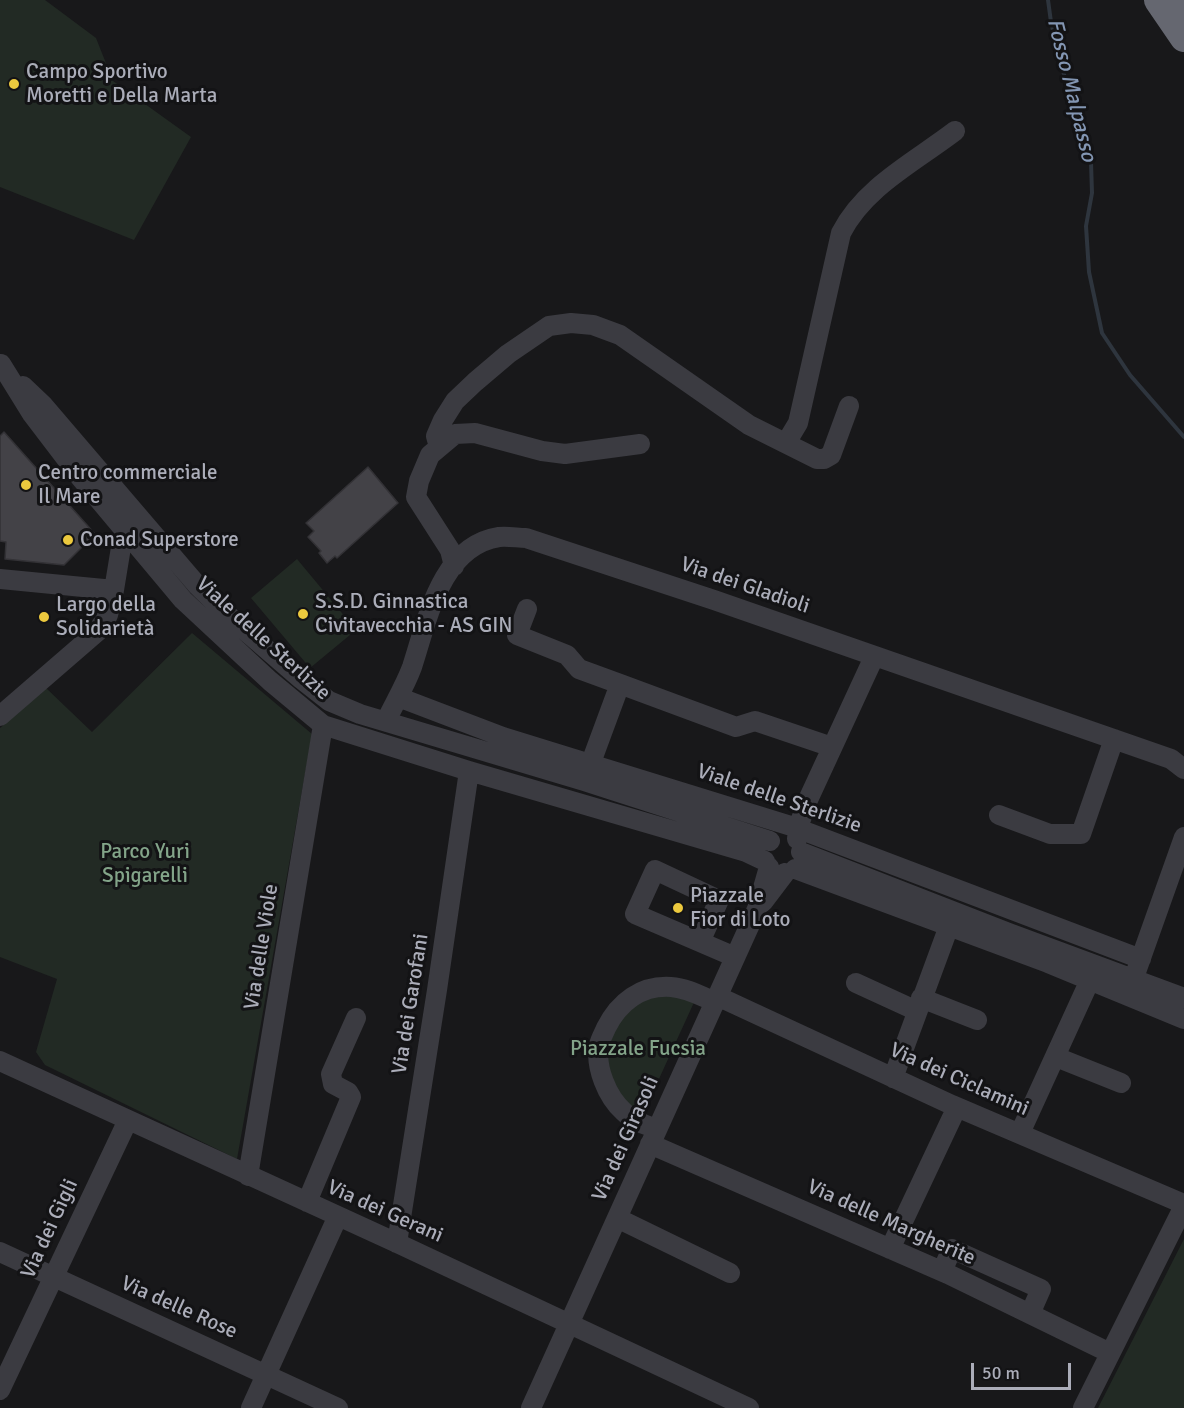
<!DOCTYPE html>
<html>
<head>
<meta charset="utf-8">
<style>
	body { margin:0 }
	#map { position:relative; width:1184px; height:1408px; overflow:hidden; background:#18181a; font-family:Signika,sans-serif }
	canvas { display:block }
	.scale { position:absolute; left:971px; top:1363px; width:100px; height:27px; box-sizing:border-box; border:3px solid #abadb9; border-top:0; padding-left:8px; font-size:18px; line-height:21px; white-space:nowrap; color:#abadb9; -webkit-text-stroke:4px #131315; paint-order:stroke }
</style>
</head>
<body>
<div id="map">
<canvas width="1184" height="1408"></canvas>
<div class="scale">50 m</div>
</div>
<script>
const ctx = document.querySelector('canvas').getContext('2d');
ctx.lineJoin = 'round';
function paint(path, color) {
  ctx.fillStyle = color;
  ctx.fill(path, 'evenodd');
}
function trace(path, color, width, dash) {
  ctx.strokeStyle = color;
  ctx.lineWidth = width;
  ctx.lineCap = dash ? 'butt' : 'round';
  ctx.setLineDash(dash || []);
  ctx.stroke(path);
}
function drawText(font, color, halo, rows, align = 'center') {
  ctx.font = font + ' Signika,sans-serif';
  ctx.lineWidth = 6;
  ctx.setLineDash([]);
  ctx.textBaseline = 'middle';
  ctx.strokeStyle = halo;
  ctx.fillStyle = color;
  for (const [text, x, y, turn = 0] of rows) {
    ctx.save();
    ctx.translate(x, y);
    ctx.rotate((+turn || 0) * Math.PI / 180);
    ctx.textAlign = isNaN(turn) ? turn : align;
    if (halo) ctx.strokeText(text, 0, 0);
    ctx.fillText(text, 0, 0);
    ctx.restore();
  }
}
const green = new Path2D(`
	M0,0H45L96,38L113,81L191,137L134,240L0,187Z
	M297,559L356,630L310,668L251,598Z
	M192,633L312,734L237,1159L45,1065L36,1052L57,979L0,957V728L46,688L92,732Z
	M654,994L696,998L642,1116L631,1109L607,1076L608,1040L624,1012Z
	M1184,1239V1408H1098Z`);
const stream = new Path2D(`
	M1048,0L1051,22L1077,127L1091,162L1092,193L1086,226L1089,272L1102,333L1130,375L1184,437`);
const building = new Path2D(`
	M4,432L95,534L64,565L5,559L6,542L0,541V436Z
	M368,467L398,503L337,558L335,556L327,563L319,553L321,551L308,537L314,531L306,523Z`);
const minor = new Path2D(`
	M1,364L32,414L80,477L183,600L270,681L323,725L469,771L746,852L765,861
	M23,386L43,405L197,585L234,621L301,679L329,701L360,714L584,781L770,841
	M786,443L798,423L841,233C864,187 916,161 955,131
	M439,447L436,436L443,420L455,401L475,382L508,354L549,326L571,323L593,325L620,335L749,425L817,459H824L831,455L849,406
	M454,566L450,550L416,497L419,481L430,455L455,434L475,433L542,451L565,454L640,444
	M0,579L114,590
	M527,609L517,635L567,655L579,669L620,684
	M398,697L503,737L791,826L1141,959
	M0,716L97,632L108,615L114,590L124,529
	M386,721C394,704 405,686 412,667C427,622 440,546 499,537C508,536 518,538 526,538L714,600L1171,759L1184,769
	M586,776L620,684L736,727L755,721L832,747
	M999,815L1050,834H1081L1114,739
	M797,839L798,828L807,802L874,657
	M801,852L1009,933L1184,998
	M795,869L1048,963L1184,1019
	M763,902L785,873
	M700,942L719,900L655,870L635,914L735,957
	M1136,972L1184,837
	M856,983L917,1011
	M717,996L952,1105L1184,1204
	M921,998L977,1020
	M1056,1057L1121,1083
	M0,1061L397,1243L749,1408
	M893,1078L949,926
	M656,1129C646,1125 633,1121 624,1112C607,1097 595,1067 599,1045C600,1040 604,1033 606,1028C619,1002 641,985 671,987C687,988 701,996 715,1002
	M1020,1133L1090,980
	M650,1144L948,1274L1110,1353
	M248,1176L323,725
	M307,1202L351,1097L348,1092L333,1084L331,1074L356,1018
	M617,1218L730,1273
	M397,1243L437,990L469,771
	M890,1249L957,1107
	M0,1252L338,1408
	M942,1271L952,1249L1041,1289L1030,1314
	M0,1390L128,1120
	M251,1408L338,1216
	M531,1408L757,909L769,867
	M1083,1408L1184,1206`);
const highway = new Path2D(`
	M1158,0L1184,38
	M1183,0L1184,2`);
const markers = [
	[14,84,6,"#ecc93e"],
	[26,485,6,"#ecc93e"],
	[68,540,6,"#ecc93e"],
	[303,614,6,"#ecc93e"],
	[44,617,6,"#ecc93e"],
	[678,908,6,"#ecc93e"]
];
const poiNames = [
	["Campo Sportivo",26,72],
	["Moretti e Della Marta",26,96],
	["Centro commerciale",38,473],
	["Il Mare",38,497],
	["Conad Superstore",80,540],
	["S.S.D. Ginnastica",315,602],
	["Civitavecchia - AS GIN",315,626],
	["Largo della",56,605],
	["Solidarietà",56,629],
	["Piazzale",690,896],
	["Fior di Loto",690,920]
];
const streetNames = [
	["Via dei Gladioli",745,586,19],
	["Viale delle Sterlizie",263,639,42],
	["Viale delle Sterlizie",779,799,19],
	["Via delle Viole",262,947,-81],
	["Via dei Garofani",411,1004,-81],
	["Via dei Ciclamini",959,1080,24],
	["Via dei Girasoli",626,1139,-66],
	["Via dei Gerani",385,1212,24],
	["Via delle Margherite",891,1223,24],
	["Via dei Gigli",50,1229,-65],
	["Via delle Rose",179,1308,24]
];
const parkNames = [
	["Parco Yuri",145,852],
	["Spigarelli",145,876],
	["Piazzale Fucsia",638,1049]
];
const waterNames = [
	["Fosso Malpasso",1071,90,76]
];
paint(green, '#222a24');
trace(stream, '#2e353e', 4);
paint(building, '#434247');
trace(building, '#333236', 1.5);
trace(minor, '#3b3b41', 20);
trace(highway, '#656770', 28);
for (const [x, y, r, color] of markers) {
  const dot = new Path2D();
  dot.arc(x, y, r, 0, 2 * Math.PI);
  ctx.fillStyle = color;
  ctx.fill(dot);
  trace(dot, '#131315', 2);
}
drawText('21px', '#abadb9', '#131315', poiNames, 'left');
drawText('21px', '#abadb9', '#131315', streetNames);
drawText('21px', '#83a489', '#131315', parkNames);
drawText('italic 22px', '#8396b3', '#131315', waterNames);
</script>
</body>
</html>
